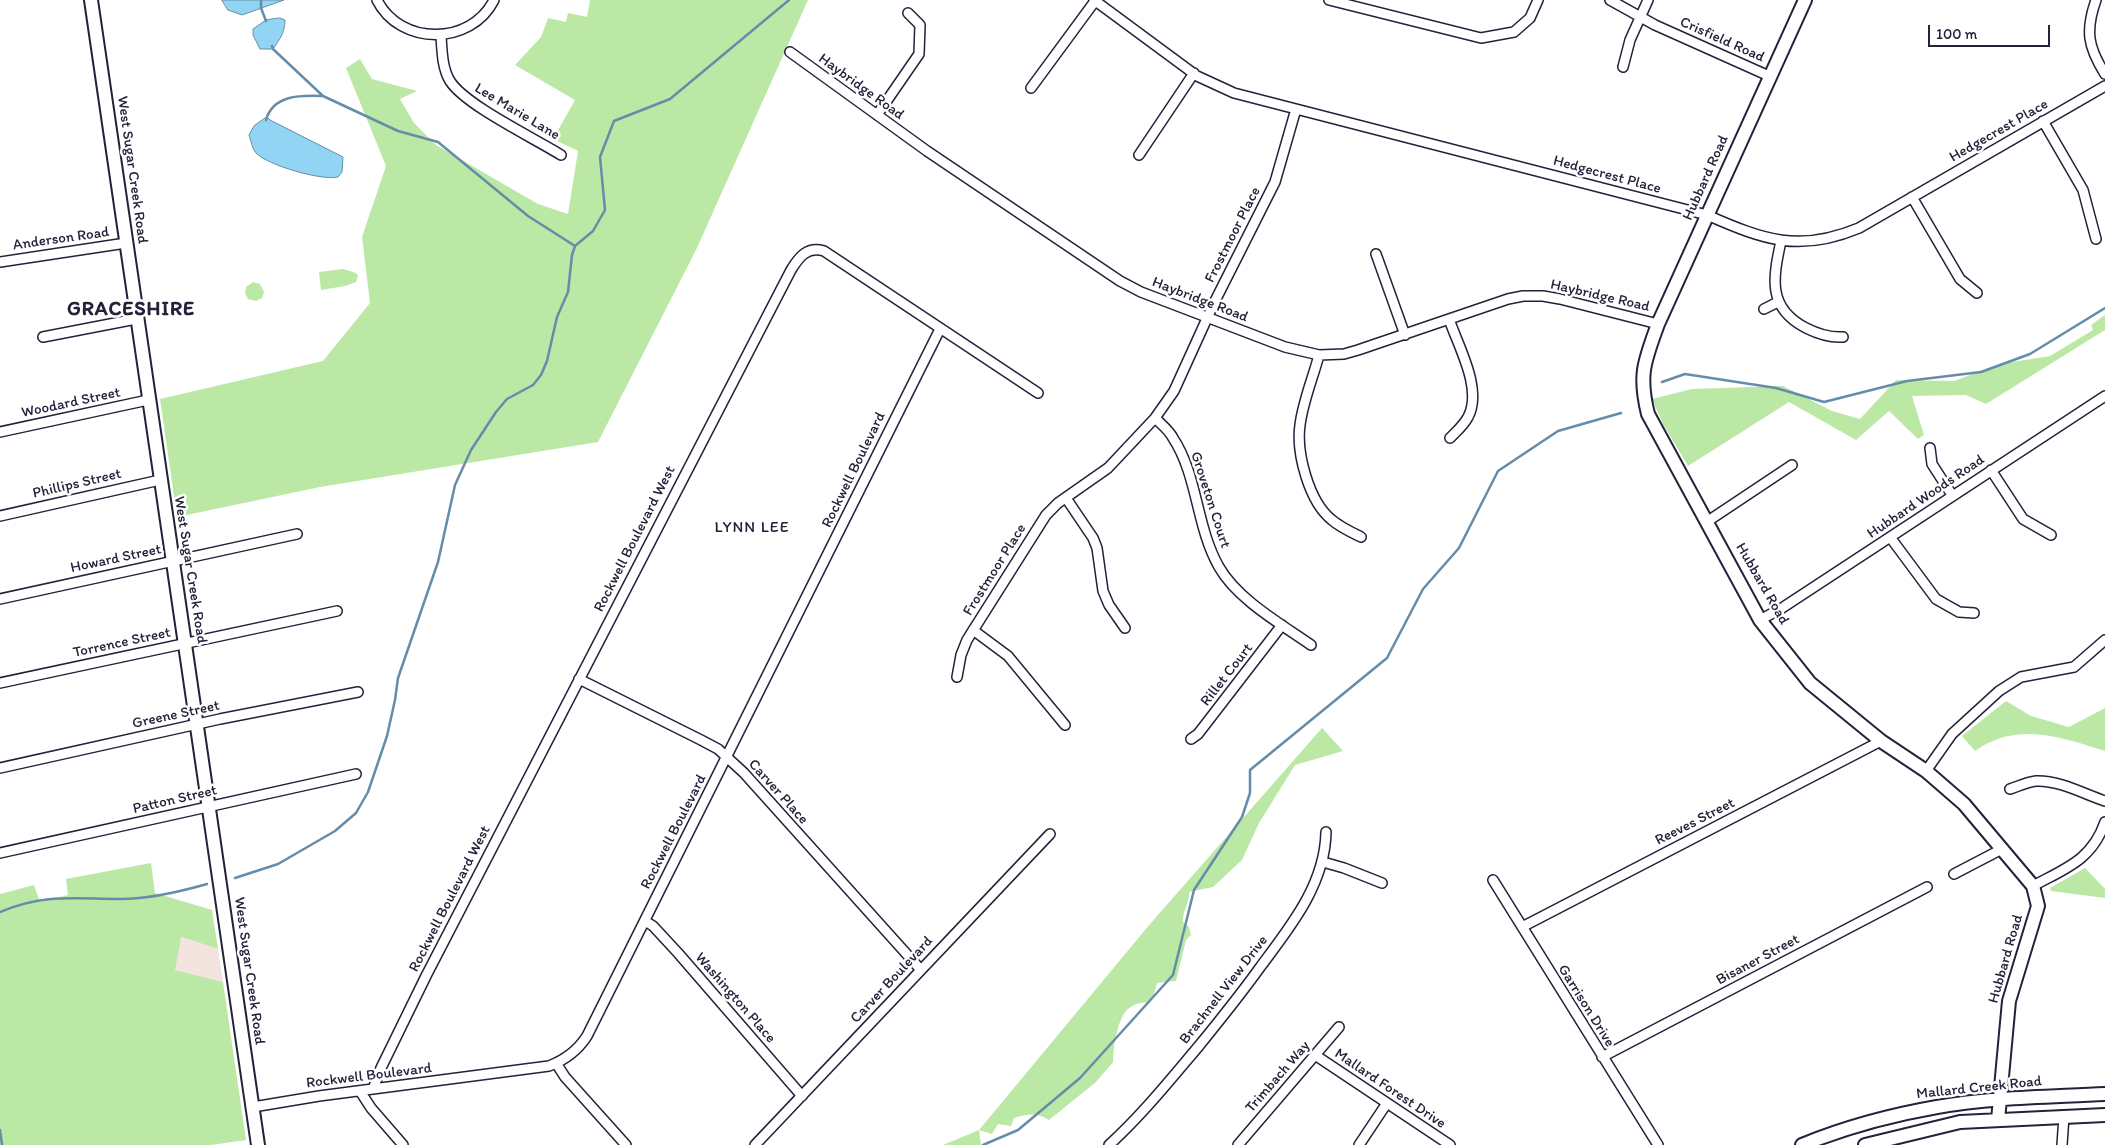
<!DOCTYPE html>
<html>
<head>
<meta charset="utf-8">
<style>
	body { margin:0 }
	#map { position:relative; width:2105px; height:1145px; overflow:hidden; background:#fff; font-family:Itim,sans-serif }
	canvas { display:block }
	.scale { position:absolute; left:1928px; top:25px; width:122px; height:22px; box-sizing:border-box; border:2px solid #22223b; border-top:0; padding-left:6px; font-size:15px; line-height:18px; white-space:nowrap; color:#22223b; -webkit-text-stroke:4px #fff; paint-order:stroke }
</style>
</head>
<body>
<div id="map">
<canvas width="2105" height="1145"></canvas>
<div class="scale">100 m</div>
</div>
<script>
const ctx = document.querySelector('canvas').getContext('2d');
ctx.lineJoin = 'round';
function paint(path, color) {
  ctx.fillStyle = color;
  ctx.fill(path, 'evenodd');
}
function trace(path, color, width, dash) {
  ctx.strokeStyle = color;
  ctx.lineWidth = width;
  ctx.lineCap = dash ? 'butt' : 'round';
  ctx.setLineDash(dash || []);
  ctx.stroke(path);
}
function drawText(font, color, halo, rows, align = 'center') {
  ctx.font = font + ' Itim,sans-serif';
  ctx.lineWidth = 5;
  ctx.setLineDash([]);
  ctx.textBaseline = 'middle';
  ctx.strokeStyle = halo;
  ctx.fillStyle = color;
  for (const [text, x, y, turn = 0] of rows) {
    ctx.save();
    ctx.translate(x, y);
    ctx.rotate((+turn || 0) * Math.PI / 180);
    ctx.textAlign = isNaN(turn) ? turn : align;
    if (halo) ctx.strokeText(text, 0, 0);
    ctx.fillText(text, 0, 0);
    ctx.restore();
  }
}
const built = new Path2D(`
	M161,931L218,949L223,982L166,968Z`);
const green = new Path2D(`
	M590,0H808L696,250L598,442L320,487L177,517L160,399L323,361L370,303L362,237L386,166L346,68L360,59L372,79L417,91L400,99L414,123L436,145L538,204L568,214L578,151L553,139L575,100L515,65L541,37L548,18L566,22L568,13L587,17Z
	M343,269L356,273L358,276L356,282L345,286L321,290L319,272Z
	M253,282L260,284L264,292L262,298L256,301L248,299L245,293L246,287Z
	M2105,315V330L1986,404L1966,395L1912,396L1924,435L1918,439L1889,411L1856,440L1789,402L1688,466L1663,424L1652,399L1692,389L1783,386L1832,411L1860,419L1896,380L1954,381L2000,364L2050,356L2093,330L2091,325Z
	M2006,701L2031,716L2069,727L2105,708V751C2061,737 2017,721 1975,751L1962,736Z
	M1322,728L1343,751L1295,765L1259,823L1242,860L1213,887L1189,892C1190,903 1182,911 1183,922L1189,927L1191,935L1186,940L1176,981L1157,983C1150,1014 1145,995 1128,1009C1117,1019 1113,1049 1113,1062L1096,1082L1049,1120C1037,1112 1028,1114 1014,1118L1011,1126L998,1124L992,1134L979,1130L981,1145H943L979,1130L1150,924Z
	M151,863L155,893L212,910L218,949L181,937L175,970L223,982L246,1140L211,1145H0V894L34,885L40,902L68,895L66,879Z
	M2085,868L2105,889V898L2051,891L2050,888Z`);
const water = new Path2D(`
	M222,0H284L242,15L228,10Z
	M280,18L285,20C285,32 280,39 273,49H260L253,35V29L266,20Z
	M267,117L270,120L343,157L342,172L338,177C322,181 267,165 256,153C252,148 251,141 249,135L254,126Z`);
const stream = new Path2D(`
	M261,0V8L266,21
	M272,46L273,49L323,96L398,131L438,142L528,216L575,246
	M266,120C273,95 300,95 322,96
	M1662,382L1685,374L1776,388L1824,402L1907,381L1981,372L2030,354L2105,308
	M235,878L278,864L335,831L356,813L368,792L387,736L395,700L398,678L438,562L455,485L471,450L496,412L507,399L533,385L541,375L547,361L557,317L568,292L572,255L575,246L593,231L605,210L600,157L614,121L670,99L789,0
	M0,912C45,893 75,899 121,899C150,899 179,892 207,884
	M0,1130L2,1145
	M983,1145L1018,1130L1080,1078L1173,975L1194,890L1242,817L1250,793V770L1387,658L1423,589L1459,548L1498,471L1558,431L1621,413`);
const minor = new Path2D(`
	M377,0C400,46 471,46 494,0
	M1094,0L1197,76L1234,93L1707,215C1764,240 1799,253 1859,228L2105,86
	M1329,0L1481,38L1514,32L1530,18L1538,0
	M1610,0L1655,25L1769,76
	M2096,0C2085,31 2088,47 2105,74
	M441,36C442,50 442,68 450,81C465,105 534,138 561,155
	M790,52L927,151L1120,281L1141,292L1285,347L1319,355L1344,354L1358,350L1508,299L1523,296H1543L1560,299L1658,324
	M1623,67L1630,40L1648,0
	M1031,88L1095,1
	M877,115L919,54L920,25L908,13
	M2043,121L2083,190L2096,239
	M1139,155L1194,73
	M1912,197L1960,279L1977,293
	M1781,241C1773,278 1767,308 1806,328C1818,334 1829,338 1843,337
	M1376,254L1405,335
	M0,262L126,243
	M1764,309L1778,302
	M1449,319C1458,346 1483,389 1468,417C1464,425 1457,431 1450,438
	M43,337L136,319
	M1319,355C1313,378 1303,401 1300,425C1296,453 1309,502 1332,520C1340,527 1351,532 1361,537
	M1155,418C1161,424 1169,430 1173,438C1198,476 1196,527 1219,567C1237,599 1281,624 1311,645
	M0,432L148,400
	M1930,448L1932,464L1952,495
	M1991,470L2023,519L2051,535
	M1066,498L1093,538L1097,548L1103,591L1109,605L1125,628
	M0,516L160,480
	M1708,521L1792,465
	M1890,537L1936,599L1959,612L1974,613
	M0,599L297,534
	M1760,620L1782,608L2105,396
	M973,630L1008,656L1065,725
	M957,677L961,655L967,640L1046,515L1058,503L1108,468L1155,418L1174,391L1214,303L1275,182L1296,109
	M579,679L701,740L718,749L744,773L921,970
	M0,683L337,611
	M1191,739L1198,734L1282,625
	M0,768L220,719L358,692
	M1926,771L1952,734L1999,691L2021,677L2074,667L2105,640
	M2010,789C2019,786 2027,782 2036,781C2059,780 2084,794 2105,801
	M0,853L356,774
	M1323,862L1344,868L1382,883
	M1954,874L2002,849
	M1493,880L1658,1145
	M2033,886C2066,868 2092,860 2105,822
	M645,921L653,926L678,953L802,1096
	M1522,927L1881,741
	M1315,1055L1450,1145
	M1602,1057L1927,887
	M556,1063L565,1077L626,1145
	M373,1089L381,1068L426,976L791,270C799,257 807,246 824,251L1038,393
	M360,1091L371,1108L403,1145
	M253,1107L319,1096L549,1066C565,1060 578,1050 587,1036L940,329
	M755,1145L1050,834
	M1109,1145C1142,1115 1170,1080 1198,1047C1220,1020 1241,994 1261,966C1291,926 1325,884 1326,832
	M1238,1145L1339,1027
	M1359,1145L1387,1103
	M2062,1145L2064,1116`);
const secondary = new Path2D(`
	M91,0L258,1145
	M1805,0L1658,324C1645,360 1638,374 1648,414L1760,620L1810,683L1881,741L1926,771L1964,804L2033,886L2038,906L2009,1001L1998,1120
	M1802,1145C1846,1127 1891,1115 1937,1107C1992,1097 2049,1097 2105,1094
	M1865,1145L1960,1122L2105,1115`);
const streetNames = [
	["Crisfield Road",1722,40,24],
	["Haybridge Road",861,87,36],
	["Lee Marie Lane",517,112,31],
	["Hedgecrest Place",1999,131,-30],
	["West Sugar Creek Road",132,170,82],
	["Hedgecrest Place",1607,175,15],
	["Hubbard Road",1706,178,-66],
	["Frostmoor Place",1233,235,-63],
	["Anderson Road",61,239,-8],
	["Haybridge Road",1600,296,13],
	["Haybridge Road",1200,300,21],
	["Woodard Street",71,403,-12],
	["Rockwell Boulevard",854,470,-64],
	["Phillips Street",77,484,-13],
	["Hubbard Woods Road",1926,497,-34],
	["Groveton Court",1210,500,72],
	["Rockwell Boulevard West",635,539,-63],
	["Howard Street",116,559,-12],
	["West Sugar Creek Road",190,570,81],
	["Frostmoor Place",995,570,-58],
	["Hubbard Road",1762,584,60],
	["Torrence Street",122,643,-12],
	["Rillet Court",1227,675,-52],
	["Greene Street",176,715,-12],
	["Carver Place",778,792,48],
	["Patton Street",175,800,-13],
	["Reeves Street",1695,822,-27],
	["Rockwell Boulevard",674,832,-63],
	["Rockwell Boulevard West",450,899,-63],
	["Hubbard Road",2006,959,-74],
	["Bisaner Street",1758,960,-28],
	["West Sugar Creek Road",249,971,82],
	["Carver Boulevard",892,980,-47],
	["Brachnell View Drive",1224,990,-52],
	["Washington Place",735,998,49],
	["Garrison Drive",1586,1006,58],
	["Rockwell Boulevard",369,1076,-7],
	["Trimbach Way",1278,1077,-49],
	["Mallard Creek Road",1979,1088,-6],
	["Mallard Forest Drive",1390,1089,34]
];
const neighbourhoodNames = [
	["LYNN LEE",752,528]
];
const districtNames = [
	["GRACESHIRE",131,310]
];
paint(built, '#f4e4df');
paint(green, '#bce8a6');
paint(water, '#92d4f3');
trace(water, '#658da9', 1);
trace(stream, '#658da9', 2.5);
trace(minor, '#22223b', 12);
trace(secondary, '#22223b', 16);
trace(minor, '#fff', 9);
trace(secondary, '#fff', 12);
drawText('15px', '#22223b', '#fff', streetNames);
ctx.letterSpacing = '1px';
drawText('16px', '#22223b', '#fff', neighbourhoodNames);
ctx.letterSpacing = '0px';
ctx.letterSpacing = '1px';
drawText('bold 20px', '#22223b', '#fff', districtNames);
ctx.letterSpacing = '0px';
</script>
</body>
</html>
